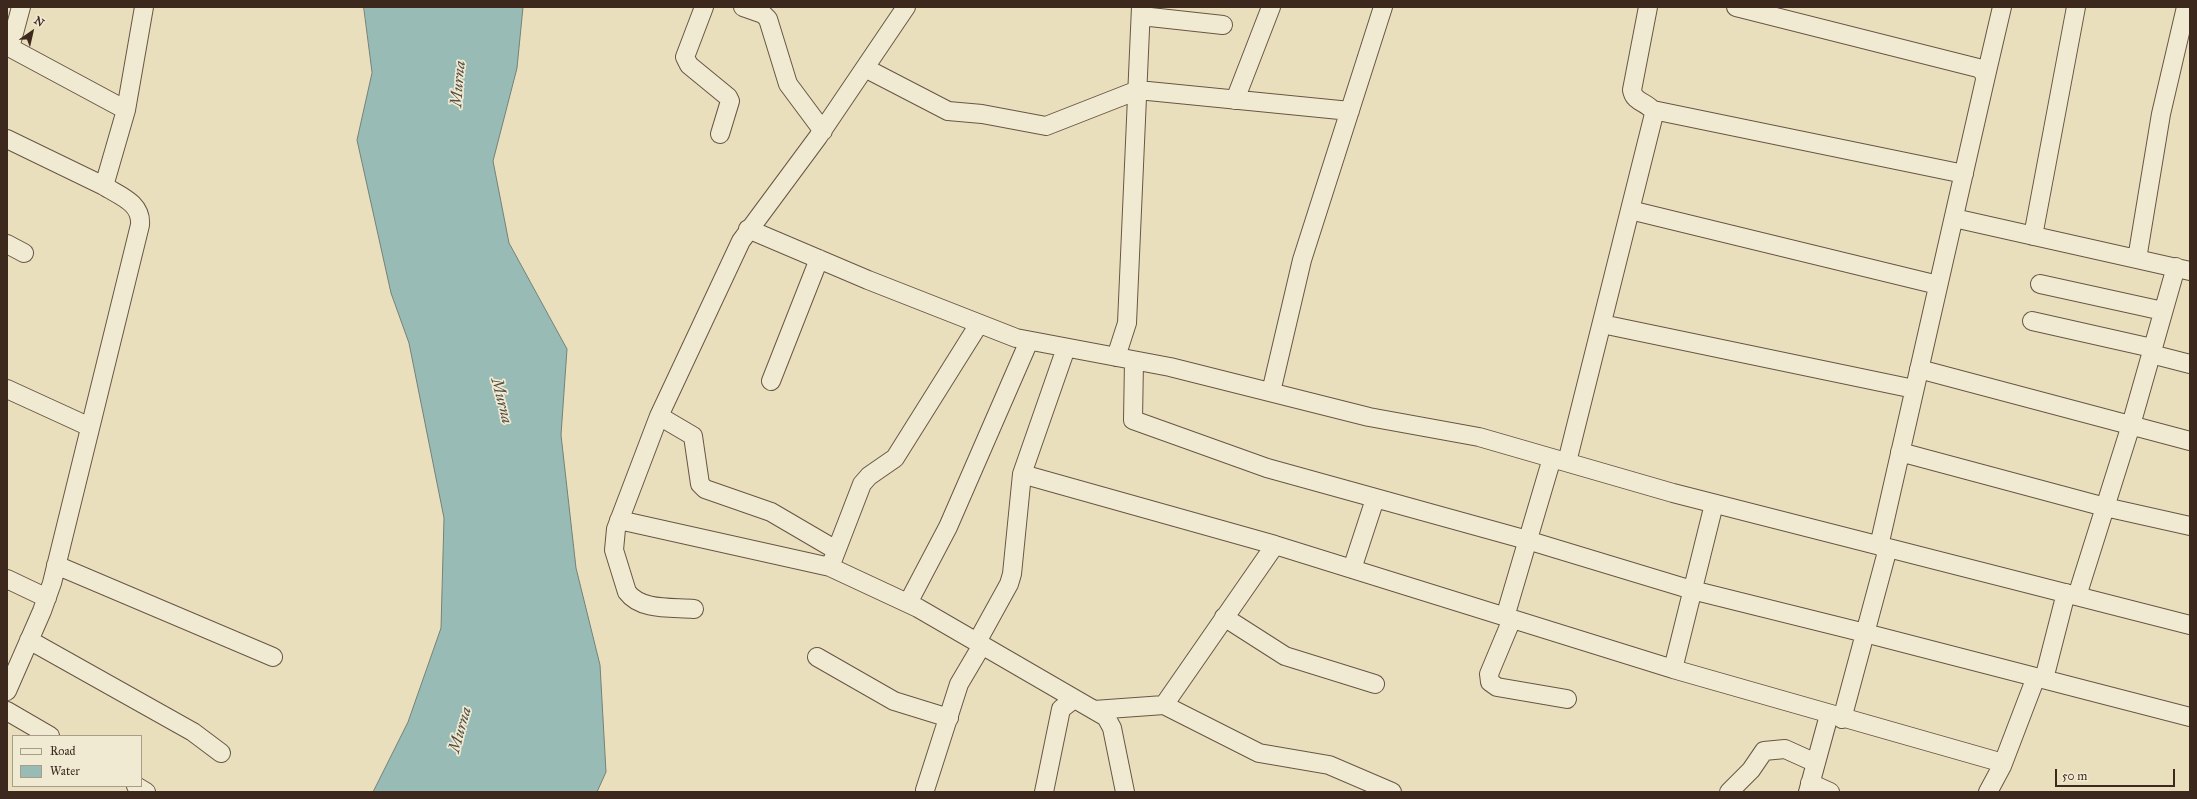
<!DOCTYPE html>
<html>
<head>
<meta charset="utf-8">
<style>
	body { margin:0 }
	#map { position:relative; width:2197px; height:799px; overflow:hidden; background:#eadfbc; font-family:"IM FELL Great Primer",serif }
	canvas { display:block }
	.frame { position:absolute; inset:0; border:8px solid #3c281d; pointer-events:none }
	.legend { position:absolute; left:12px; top:735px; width:130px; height:52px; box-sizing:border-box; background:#f1ead3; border:1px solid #a99c8a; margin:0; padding:5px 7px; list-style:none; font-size:12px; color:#3c281d }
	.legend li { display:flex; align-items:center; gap:8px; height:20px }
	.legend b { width:20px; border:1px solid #a99c8a }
	.north { position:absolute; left:12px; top:12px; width:40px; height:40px; -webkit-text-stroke:3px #f1ead3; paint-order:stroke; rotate:34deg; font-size:11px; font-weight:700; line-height:16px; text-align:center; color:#3c281d }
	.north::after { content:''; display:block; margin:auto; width:14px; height:18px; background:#3c281d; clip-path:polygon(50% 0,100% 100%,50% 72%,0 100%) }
	.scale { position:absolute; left:2055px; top:769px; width:120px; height:18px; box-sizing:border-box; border:2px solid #3c281d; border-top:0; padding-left:5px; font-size:12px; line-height:14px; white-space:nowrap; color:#3c281d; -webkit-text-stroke:3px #f1ead3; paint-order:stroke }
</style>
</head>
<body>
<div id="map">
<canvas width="2197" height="799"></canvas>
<div class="frame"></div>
<ul class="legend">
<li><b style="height:5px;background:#f1ead3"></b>Road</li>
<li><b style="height:11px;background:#98bcb5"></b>Water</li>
</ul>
<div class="north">N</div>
<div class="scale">50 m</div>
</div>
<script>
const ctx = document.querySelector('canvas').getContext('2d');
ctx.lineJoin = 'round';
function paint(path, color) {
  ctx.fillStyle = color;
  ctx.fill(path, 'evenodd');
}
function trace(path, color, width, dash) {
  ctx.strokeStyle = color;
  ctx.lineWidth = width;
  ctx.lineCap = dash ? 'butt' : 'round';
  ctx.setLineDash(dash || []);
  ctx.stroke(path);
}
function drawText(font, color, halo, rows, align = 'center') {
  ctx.font = font + ' "IM FELL Great Primer",serif';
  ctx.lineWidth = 3.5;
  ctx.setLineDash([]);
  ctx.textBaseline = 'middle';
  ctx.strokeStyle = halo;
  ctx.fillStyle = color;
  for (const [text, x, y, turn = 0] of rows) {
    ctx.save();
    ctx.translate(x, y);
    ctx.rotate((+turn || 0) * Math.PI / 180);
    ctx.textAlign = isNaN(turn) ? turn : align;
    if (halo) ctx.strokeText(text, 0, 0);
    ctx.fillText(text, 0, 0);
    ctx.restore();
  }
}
const water = new Path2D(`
	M364,7H523L517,68L493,161L509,243L567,349L561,435L576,568L600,665L606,772L597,792H373L408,722L441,628L444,518L409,343L391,293L357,140L372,73Z`);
const minor = new Path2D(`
	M704,7L685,57L689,65L728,97L730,101L720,134
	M743,7L763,14L768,19L788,84L823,131
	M1736,7L1978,68C1983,71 1985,74 1985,80L1879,546
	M1141,16L1223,25
	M7,46L126,110
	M10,48L21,7
	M865,68L948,111L982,114L1046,126L1138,90L1350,111
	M1985,80L2002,7
	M1235,100L1271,7
	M1653,110L1964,174
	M7,139L104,186L126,110L144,7
	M1630,210L1938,285
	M1954,218L2190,271
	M748,229L868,280L1016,338L1170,367L1369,417L1479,437L1673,493L2190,625
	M2033,236L2076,7
	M7,244L24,253
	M2137,259L2161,114L2186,7
	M2040,284L2163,311
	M2032,321L2152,348
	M1602,324L1914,389
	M2151,354L2190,364
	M1116,357L1127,323L1141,7
	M1134,361L1133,420L1267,468L1527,540L1692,590L1865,633L2190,717
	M1919,369L2190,441
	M771,381L819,259
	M7,389L90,427
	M1271,392L1302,260L1383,7
	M659,416L693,436L700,484L705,489L771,512L836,550
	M1900,452L2105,507L2190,526
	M1567,462L1654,114C1651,102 1634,104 1632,90L1648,7
	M1022,474L1275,545L1673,669L2003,763
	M619,520L830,567L918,608L1106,717L1112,728L1125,792
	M56,565L273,657
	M830,567L862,484L869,476L895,458L979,324
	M1352,569L1375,499
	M7,579L47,598
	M2077,596L2131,425L2176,267
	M908,603L948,527L1029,341
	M694,609C672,607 641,611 627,592L614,550L616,529L659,416L741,241L818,137L906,7
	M1224,617L1285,656L1375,684
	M1505,617L1552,458
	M1512,619L1489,674L1490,682L1497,687L1567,699
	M29,640L193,732L221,753
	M977,642L1009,584L1012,574L1022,474L1066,348
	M817,657L894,701L949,718
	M1673,669L1714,504
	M2044,679L2066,593
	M7,691L42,611L52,583L140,225C142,203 120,196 104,186
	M1164,705L1275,545
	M1094,710L1164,705L1259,753L1329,765L1392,792
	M7,711L50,736
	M1842,719L1888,548
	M1810,783L1830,792
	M136,786L146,792
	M925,790L959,684L982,645
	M1044,792L1061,709L1074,699
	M1729,792L1751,770L1764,751L1785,749L1816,763
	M1808,792L1829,715
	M1988,792L2002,766L2036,677`);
const waterNames = [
	["Murna",459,84,-85],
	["Murna",501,401,76],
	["Murna",461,730,-74]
];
paint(water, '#98bcb5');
trace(water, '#738178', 1);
trace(minor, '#685645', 20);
trace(minor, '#f1ead3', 18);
drawText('italic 16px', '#534d43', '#f1ead3', waterNames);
</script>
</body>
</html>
